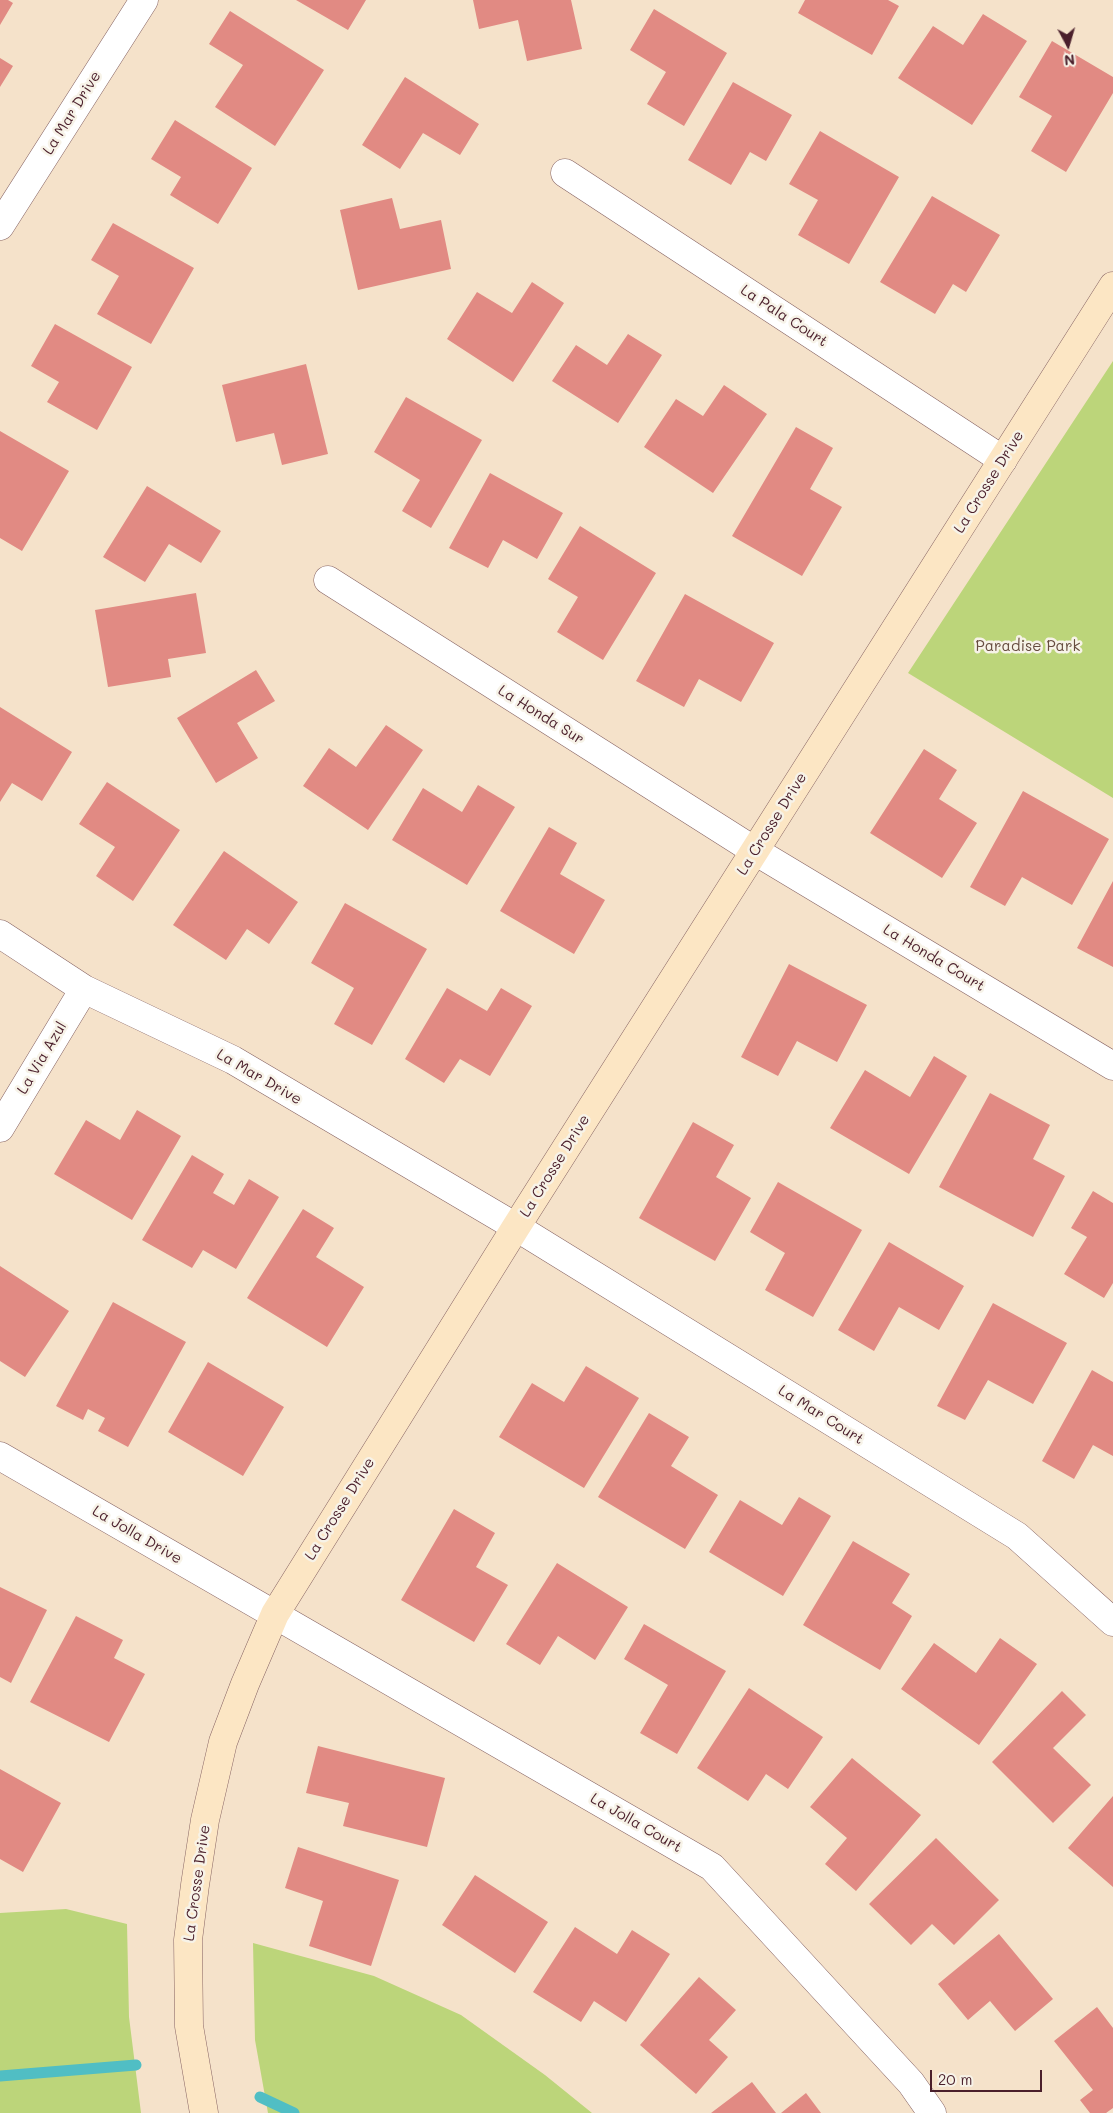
<!DOCTYPE html>
<html>
<head>
<meta charset="utf-8">
<style>
	body { margin:0 }
	#map { position:relative; width:1113px; height:2113px; overflow:hidden; background:#f5e2ca; font-family:Mali,sans-serif }
	canvas { display:block }
	.north { position:absolute; left:1043px; top:20px; width:50px; height:50px; -webkit-text-stroke:4px #f7f3e8; paint-order:stroke; rotate:174deg; font-size:14px; font-weight:700; line-height:20px; text-align:center; color:#4a1f2b }
	.north::after { content:''; display:block; margin:auto; width:18px; height:22px; background:#4a1f2b; clip-path:polygon(50% 0,100% 100%,50% 72%,0 100%) }
	.scale { position:absolute; left:930px; top:2070px; width:112px; height:22px; box-sizing:border-box; border:2px solid #4a1f2b; border-top:0; padding-left:6px; font-size:15px; line-height:18px; white-space:nowrap; color:#4a1f2b; -webkit-text-stroke:4px #f7f3e8; paint-order:stroke }
</style>
</head>
<body>
<div id="map">
<canvas width="1113" height="2113"></canvas>
<div class="north">N</div>
<div class="scale">20 m</div>
</div>
<script>
const ctx = document.querySelector('canvas').getContext('2d');
ctx.lineJoin = 'round';
function paint(path, color) {
  ctx.fillStyle = color;
  ctx.fill(path, 'evenodd');
}
function trace(path, color, width, dash) {
  ctx.strokeStyle = color;
  ctx.lineWidth = width;
  ctx.lineCap = dash ? 'butt' : 'round';
  ctx.setLineDash(dash || []);
  ctx.stroke(path);
}
function drawText(font, color, halo, rows, align = 'center') {
  ctx.font = font + ' Mali,sans-serif';
  ctx.lineWidth = 5;
  ctx.setLineDash([]);
  ctx.textBaseline = 'middle';
  ctx.strokeStyle = halo;
  ctx.fillStyle = color;
  for (const [text, x, y, turn = 0] of rows) {
    ctx.save();
    ctx.translate(x, y);
    ctx.rotate((+turn || 0) * Math.PI / 180);
    ctx.textAlign = isNaN(turn) ? turn : align;
    if (halo) ctx.strokeText(text, 0, 0);
    ctx.fillText(text, 0, 0);
    ctx.restore();
  }
}
const green = new Path2D(`
	M1113,361V798L908,673Z
	M66,1909L127,1924L129,2017L141,2113H0V1913Z
	M253,1943L374,1976L461,2015L545,2075L592,2113H268L255,2040Z`);
const stream = new Path2D(`
	M0,2076L136,2065
	M260,2097L294,2113`);
const building = new Path2D(`
	M0,0H8L13,3L0,25Z
	M296,0H366L348,30Z
	M473,0H571L582,49L527,61L518,20L479,29Z
	M805,0H888L899,6L872,55L798,13Z
	M654,9L727,53L684,126L647,104L666,72L630,50Z
	M230,11L324,70L275,146L215,107L243,65L209,44Z
	M983,14L1027,41L972,125L898,78L933,26L963,45Z
	M1052,41L1113,77V93L1066,172L1031,151L1052,116L1019,97Z
	M0,58L13,66L0,87Z
	M405,77L479,124L460,155L423,133L400,169L362,145Z
	M733,82L792,115L766,161L750,152L731,185L688,160Z
	M175,120L252,168L218,224L170,195L181,177L151,159Z
	M820,131L899,177L849,264L798,235L818,200L789,184Z
	M932,196L1000,235L966,292L953,284L935,314L880,282Z
	M392,198L400,229L441,220L451,269L358,290L340,210Z
	M113,223L194,268L151,344L97,314L119,276L91,260Z
	M532,282L564,303L513,382L447,339L477,292L512,313Z
	M55,324L132,367L97,430L47,402L59,382L31,366Z
	M628,334L662,355L618,423L552,381L576,345L607,365Z
	M306,364L328,454L282,465L274,433L236,442L222,385Z
	M724,385L767,414L713,493L644,447L676,399L703,416Z
	M406,397L482,440L431,528L402,511L420,480L374,452Z
	M796,427L833,448L810,489L842,507L802,576L732,536Z
	M0,431L69,471L22,551L0,538Z
	M490,473L563,513L537,559L503,540L488,568L449,548Z
	M147,486L221,531L201,563L169,544L145,582L103,557Z
	M580,526L656,573L603,660L557,632L578,597L548,579Z
	M196,593L206,653L168,659L171,677L108,687L95,610Z
	M685,594L774,643L741,702L699,679L684,707L636,681Z
	M256,670L275,701L237,723L258,758L216,783L177,718Z
	M0,707L72,752L42,801L12,783L0,802Z
	M386,725L423,750L368,830L303,786L329,748L356,767Z
	M924,749L957,770L939,799L977,823L942,878L870,833Z
	M107,782L180,830L133,901L96,876L115,847L79,824Z
	M478,785L515,807L467,885L392,840L423,788L462,812Z
	M1023,791L1109,839L1072,905L1022,877L1005,906L970,887Z
	M549,827L577,843L560,874L605,900L574,954L500,911Z
	M224,851L298,902L269,944L247,929L226,960L173,925Z
	M1113,881V967L1077,948Z
	M345,903L427,949L372,1045L334,1024L354,988L311,963Z
	M789,964L867,1005L837,1062L797,1041L778,1076L741,1057Z
	M447,988L487,1011L501,988L532,1006L490,1076L460,1059L444,1083L405,1059Z
	M934,1056L967,1076L909,1174L830,1128L865,1070L910,1097Z
	M990,1093L1050,1125L1033,1159L1065,1176L1033,1237L939,1187Z
	M137,1110L181,1136L132,1220L54,1174L86,1120L120,1140Z
	M693,1122L734,1145L716,1177L751,1198L715,1261L639,1218Z
	M192,1155L224,1174L213,1193L234,1205L249,1179L279,1197L236,1269L203,1250L192,1268L142,1240Z
	M778,1182L862,1230L813,1317L765,1290L785,1253L750,1232Z
	M1093,1191L1113,1203V1283L1104,1298L1064,1274L1087,1237L1071,1228Z
	M303,1209L334,1228L316,1257L364,1287L327,1347L247,1298Z
	M889,1242L964,1286L939,1330L899,1307L874,1351L838,1330Z
	M0,1266L69,1311L25,1377L0,1361Z
	M113,1302L186,1342L128,1447L98,1431L105,1418L88,1409L83,1420L56,1406Z
	M993,1303L1067,1343L1033,1404L988,1380L965,1420L937,1406Z
	M208,1362L284,1407L243,1476L168,1432Z
	M586,1366L639,1398L584,1488L499,1437L532,1383L564,1402Z
	M1092,1370L1113,1382V1456L1093,1445L1074,1479L1042,1461Z
	M649,1413L689,1437L671,1466L718,1495L685,1549L598,1497Z
	M799,1497L831,1516L783,1596L709,1552L740,1500L782,1525Z
	M454,1509L495,1533L476,1567L508,1585L474,1642L401,1600Z
	M853,1541L910,1574L892,1603L912,1616L880,1670L803,1625Z
	M557,1563L628,1607L595,1660L558,1636L540,1665L506,1644Z
	M0,1587L47,1610L11,1683L0,1677Z
	M76,1616L123,1640L114,1658L145,1674L109,1742L30,1702Z
	M644,1624L726,1671L677,1754L640,1733L668,1685L624,1659Z
	M1000,1638L1037,1664L979,1745L901,1689L934,1643L976,1673Z
	M749,1688L823,1737L788,1789L766,1774L748,1801L697,1768Z
	M1062,1691L1086,1715L1053,1748L1091,1785L1053,1823L992,1762Z
	M318,1746L445,1778L427,1847L343,1826L349,1803L306,1793Z
	M852,1758L921,1815L856,1891L825,1864L847,1838L810,1807Z
	M0,1769L61,1803L23,1872L0,1859Z
	M1113,1796V1887L1068,1848Z
	M936,1838L999,1900L954,1945L932,1924L911,1945L869,1904Z
	M298,1847L399,1880L371,1966L309,1946L323,1901L285,1888Z
	M475,1875L548,1922L515,1973L442,1925Z
	M575,1927L617,1954L632,1930L670,1954L626,2022L594,2001L581,2022L533,1992Z
	M999,1934L1053,1999L1015,2031L990,2001L968,2020L938,1984Z
	M699,1977L736,2010L709,2040L728,2057L696,2094L640,2045Z
	M1097,2007L1113,2028V2108L1106,2113H1090L1080,2100L1093,2090L1054,2041Z
	M752,2082L776,2113H711Z
	M806,2093L821,2113H781Z`);
const street = new Path2D(`
	M565,173L1003,460
	M0,226L144,0
	M328,580L755,851L1113,1066
	M0,934L84,989L233,1060L516,1227L1017,1536L1113,1622
	M0,1128L84,989
	M0,1456L712,1867L911,2083L932,2113`);
const secondary = new Path2D(`
	M204,2113L189,2026L188,1940L195,1885L205,1820L223,1742L245,1684L275,1614L516,1227L1113,286`);
const streetNames = [
	["La Mar Drive",72,113,-58],
	["La Pala Court",784,316,33],
	["La Crosse Drive",989,482,-58],
	["La Honda Sur",541,715,32],
	["La Crosse Drive",772,824,-58],
	["La Honda Court",934,958,31],
	["La Via Azul",42,1058,-59],
	["La Mar Drive",259,1077,30],
	["La Crosse Drive",555,1166,-58],
	["La Mar Court",821,1415,32],
	["La Crosse Drive",340,1509,-58],
	["La Jolla Drive",137,1535,30],
	["La Jolla Court",636,1823,30],
	["La Crosse Drive",197,1883,-82]
];
const parkNames = [
	["Paradise Park",1028,646]
];
paint(green, '#bcd57a');
trace(stream, '#50bec4', 11);
paint(building, '#e18a83');
trace(street, '#866363', 29);
trace(secondary, '#866363', 29);
trace(street, '#fff', 28);
trace(secondary, '#fce6c4', 28);
drawText('15px', '#4a1f2b', '#f7f3e8', streetNames);
drawText('15px', '#664c3f', '#f7f3e8', parkNames);
</script>
</body>
</html>
